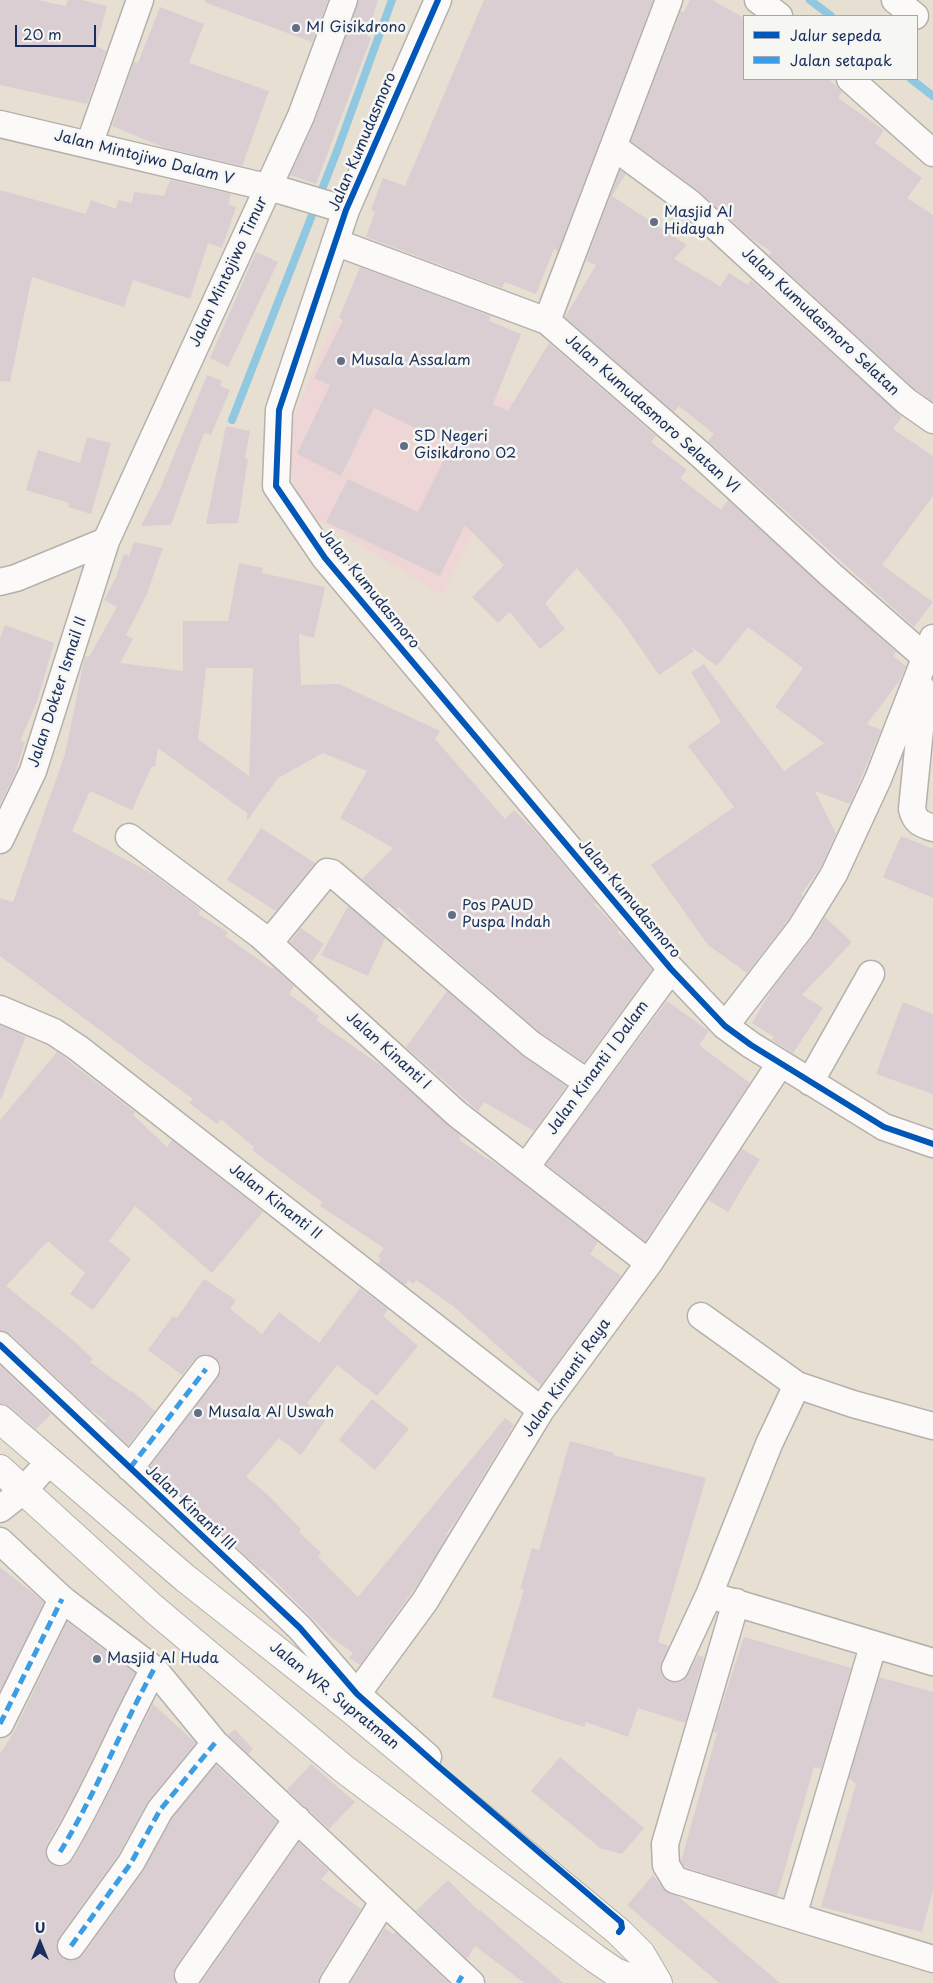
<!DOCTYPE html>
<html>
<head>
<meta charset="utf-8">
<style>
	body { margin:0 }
	#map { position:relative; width:933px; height:1983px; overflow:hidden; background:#e7dfd1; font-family:"Playpen Sans",sans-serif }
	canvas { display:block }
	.legend { position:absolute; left:743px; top:15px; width:175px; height:65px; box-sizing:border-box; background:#f6f6f2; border:1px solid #9ea6b7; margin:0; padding:6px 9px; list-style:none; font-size:15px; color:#1b2f5e }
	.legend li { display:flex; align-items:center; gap:10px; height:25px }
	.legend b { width:25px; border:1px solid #9ea6b7 }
	.north { position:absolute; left:15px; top:1918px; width:50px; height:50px; -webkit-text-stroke:4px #f6f6f2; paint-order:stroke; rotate:0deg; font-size:14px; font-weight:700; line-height:20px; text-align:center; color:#1b2f5e }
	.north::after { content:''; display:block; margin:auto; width:18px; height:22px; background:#1b2f5e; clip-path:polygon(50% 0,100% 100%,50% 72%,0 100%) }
	.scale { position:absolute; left:15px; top:25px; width:81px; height:22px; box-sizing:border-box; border:2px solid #1b2f5e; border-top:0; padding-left:6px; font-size:15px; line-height:18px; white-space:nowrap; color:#1b2f5e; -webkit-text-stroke:4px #f6f6f2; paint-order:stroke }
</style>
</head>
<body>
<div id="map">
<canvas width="933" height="1983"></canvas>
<ul class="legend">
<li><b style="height:6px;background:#0057b8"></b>Jalur sepeda</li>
<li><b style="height:6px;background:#3b9de6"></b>Jalan setapak</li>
</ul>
<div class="north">U</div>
<div class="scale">20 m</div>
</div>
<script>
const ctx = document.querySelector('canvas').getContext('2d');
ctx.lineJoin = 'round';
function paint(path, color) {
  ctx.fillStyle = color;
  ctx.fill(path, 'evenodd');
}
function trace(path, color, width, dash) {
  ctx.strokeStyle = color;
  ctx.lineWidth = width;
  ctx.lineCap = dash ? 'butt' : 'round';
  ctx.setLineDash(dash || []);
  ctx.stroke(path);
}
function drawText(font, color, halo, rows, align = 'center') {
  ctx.font = font + ' "Playpen Sans",sans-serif';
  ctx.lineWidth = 5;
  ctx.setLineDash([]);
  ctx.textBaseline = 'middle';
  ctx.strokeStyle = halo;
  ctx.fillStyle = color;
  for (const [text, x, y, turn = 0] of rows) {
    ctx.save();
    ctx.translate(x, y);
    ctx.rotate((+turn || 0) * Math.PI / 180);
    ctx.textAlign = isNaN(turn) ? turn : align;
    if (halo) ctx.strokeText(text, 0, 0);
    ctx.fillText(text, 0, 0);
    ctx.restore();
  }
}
const built = new Path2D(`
	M334,319L535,412L442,595L302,510L289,467L292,424Z`);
const stream = new Path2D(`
	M810,0L831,16
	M911,79L933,96
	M232,420L337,151L392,0`);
const building = new Path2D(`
	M0,0H37L66,6L68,0H82L107,6L96,46L106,51L87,104L0,85Z
	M205,0H328L312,42L204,2Z
	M359,0H378L367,36L371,38L316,184L290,175L315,121Z
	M484,0H653L558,251L554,249L536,294L505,282L502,288L366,237L375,212L371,210L383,178L405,186Z
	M690,0H712L744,18V79H829L842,92L838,98L884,130L875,143L922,178L907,198L933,215V402L915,389L769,255L772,252L752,239L699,191L631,141L681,11L684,12Z
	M160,7L204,24L189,63L269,91L242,166L165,148L112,126L134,62L138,63Z
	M620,170L626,174L612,196L687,245L674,259L720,286L729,273L748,285L751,280L902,417L893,429L933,456V496L882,565L933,602L914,627L708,441L714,434L679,406L674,412L565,317L596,265L586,261Z
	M170,180L231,194L228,204L236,207L222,248L208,243L190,299L133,280L124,307L32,277L10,382L0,381V190L86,214L91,200L116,209L118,200L132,203L134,192L164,196Z
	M256,252L278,262L228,367L210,358Z
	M360,267L491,316L489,321L521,334L493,404L508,411L549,343L656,436L651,442L687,470L680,478L721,510L728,500L896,652L893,656L906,666L900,680L867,724L881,730L850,804L815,791L836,834L821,867L801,894L803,896L788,920L747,973L708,945L651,865L734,807L688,746L721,722L691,672L704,664L784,771L824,743L775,707L803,668L748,627L717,666L691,647L694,651L659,675L621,620L577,568L545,603L565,629L540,649L510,612L498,623L472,597L504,565L465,525L440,576L326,522L348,479L418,512L451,445L374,408L341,476L297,454L330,385L314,378L343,320L339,318Z
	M207,375L222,381L220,386L230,390L211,435L204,433L171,525L141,526L161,487Z
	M226,426L250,431L245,458L248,459L238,523L206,524Z
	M87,437L111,443L91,514L68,507L69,503L26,490L38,450L80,463Z
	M134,542L163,548L146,596L126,635L133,639L120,663L183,671V621H228L239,563L263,568L262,573L325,587L314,638L299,634L301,685L339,684L440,731L435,739L505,819L514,810L534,830L596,903L594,904L619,930L617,932L630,943L652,970L584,1062L540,1032L413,922L399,907L397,909L362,879L393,848L340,818L367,771L323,753L278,778L247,821V813L158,748L155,767L152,766L132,810L90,791L72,831L153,874L201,910L198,914L228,932L225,936L272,969L273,967L294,986L289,994L319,1016L316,1020L383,1067L461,1136L459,1140L505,1170L598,1242L590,1254L621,1276L541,1385L453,1306L416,1280L413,1284L409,1280L405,1285L378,1264L381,1259L378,1256L384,1248L320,1206L322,1202L252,1150L254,1147L221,1119L217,1124L189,1103L193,1099L0,956V898L13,902L65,754L85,656L89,657L117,607L104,600L116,577L124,554L129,556ZM206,668H253L249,776L198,739Z
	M5,625L54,643L37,701L20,741L25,742L15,773L0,805V638Z
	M261,828L315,863L276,911L227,880Z
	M901,836L933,849V898L883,877Z
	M348,906L385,938L368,976L321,955Z
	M825,917L852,942L802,995L823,1008L793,1053L772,1040L774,1037L752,1023L771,991L812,938Z
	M301,928L324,944L312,962L290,942Z
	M447,991L521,1055L566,1086L534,1131L484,1102L478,1111L406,1047Z
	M667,1001L709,1031L699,1045L750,1083L645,1241L546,1164Z
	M903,1002L933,1014V1094L876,1074Z
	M0,1025L26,1036L1,1099H0Z
	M57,1052L135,1112L133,1115L167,1147L172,1140L263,1212L212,1273L135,1206L109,1241L131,1259L93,1310L70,1294L85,1273L48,1241L6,1286L73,1340L93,1359L90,1362L131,1392L132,1391L155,1411L128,1445L104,1423L106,1421L89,1408L10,1334L0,1330V1120Z
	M742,1149L760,1159L728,1212L708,1200Z
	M204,1279L236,1300L230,1309L262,1334L279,1312L319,1343L360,1288L388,1309L383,1316L418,1346L377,1396L337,1365L307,1403L327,1418L301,1455L279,1438L246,1477L267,1494L301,1529L299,1532L321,1553L318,1557L358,1597L505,1418L514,1425L455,1522L446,1534L448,1535L420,1581L360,1665L349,1658L353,1653L331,1637L263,1569L261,1570L173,1488L175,1485L150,1466L221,1371L220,1363L215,1357L207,1354L201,1355L194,1360L182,1375L148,1350L173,1316L177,1318Z
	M0,1366L51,1414L36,1429L10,1407L0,1404Z
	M372,1399L409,1429L375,1470L339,1440Z
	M570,1441L614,1453L613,1455L706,1478L658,1642L669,1646L660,1669L662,1676L669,1682L676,1683L683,1681L698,1655L704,1657L685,1723L638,1708L628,1737L586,1722L584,1727L492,1697L524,1590L520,1589L532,1548L539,1550Z
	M0,1567L44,1602L1,1689L0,1688Z
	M67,1622L135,1673L72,1800L47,1844L45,1852L47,1859L52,1865L60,1867L68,1865L73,1860L98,1814L153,1704L196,1743L148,1801L118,1855L59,1937L56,1945L58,1953L62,1958L70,1961L78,1959L83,1955L143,1872L172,1818L216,1765L277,1822L176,1966L173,1974L176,1983H0V1754L14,1732Z
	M744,1637L851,1668L821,1769L814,1767L777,1896L685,1867L681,1861L717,1733L713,1732Z
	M879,1677L933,1692V1890L922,1932L821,1907L856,1784L849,1778Z
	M235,1729L253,1749L248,1754L228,1735Z
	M560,1757L644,1828L622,1854L600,1848L531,1791Z
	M311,1764L355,1802L329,1829L287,1790Z
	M299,1842L329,1871L321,1879L361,1909L320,1975L318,1983H201Z
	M653,1875L663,1888L679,1897L780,1983H719L627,1905Z
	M448,1880L479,1911L480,1910L563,1983H524L475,1946L467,1959L416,1911Z
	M385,1928L393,1934L395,1932L449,1983H351Z`);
const minor = new Path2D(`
	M438,0L346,210L279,410L276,486L325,558L671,969L725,1026L751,1045L884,1127L933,1144
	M758,0L779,16
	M895,0L915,16
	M850,79L933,153
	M0,124L283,191L346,210
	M89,145L140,0
	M614,147L690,203L906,401L933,420
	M335,242L547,321L701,455L831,575L926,658
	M547,321L669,0
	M0,582L16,578L106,541
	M921,687L922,709L912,809C915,822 921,824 933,828
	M129,837L260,935L457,1114L649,1263
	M0,840L33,771L106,541L301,116L344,0
	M269,943L327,872L332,873L531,1044L588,1083
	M0,1009L54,1032L78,1048L541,1410
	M725,1026L800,929L834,874L878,779L933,638
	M810,1082L871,974
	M526,1167L671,969
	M701,1316L797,1385L853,1404L933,1426
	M0,1345L275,1604L300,1628L357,1694L428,1757
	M797,1385L769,1444L709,1595L933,1662
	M130,1468L206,1369
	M0,1509L23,1491L50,1461
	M0,1541L62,1599L154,1669L215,1743L471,1983
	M736,1602L665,1844L666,1865L675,1880L933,1959
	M675,1668L709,1595
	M357,1694L425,1601L541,1410L649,1263L780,1064
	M0,1724L62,1599
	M60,1852C96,1793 121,1729 154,1669
	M793,1916L873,1646
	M71,1946L131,1863L160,1810L215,1743
	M188,1975L297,1819
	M333,1983L383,1902`);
const secondary = new Path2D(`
	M0,1419L185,1578L352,1710L619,1932L641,1954L658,1983
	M0,1469L154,1609L344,1769L596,1959L615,1972L643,1983`);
const quiet = new Path2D(`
	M130,1468L206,1369
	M0,1724L62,1599
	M60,1852C96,1793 121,1729 154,1669
	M71,1946L131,1863L160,1810L215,1743
	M458,1983L462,1976`);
const cycleway = new Path2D(`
	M438,0L346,210L279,410L276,486L325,558L671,969L725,1026L751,1045L884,1127L933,1144
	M0,1345L300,1628L357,1694L438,1766L621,1922L622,1928L619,1932`);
const markers = [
	[296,28,5,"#626d86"],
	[654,222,5,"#626d86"],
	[341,361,5,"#626d86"],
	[404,446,5,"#626d86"],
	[452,915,5,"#626d86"],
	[198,1413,5,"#626d86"],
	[97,1659,5,"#626d86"]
];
const poiNames = [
	["MI Gisikdrono",306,28],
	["Masjid Al",664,213],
	["Hidayah",664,230],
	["Musala Assalam",351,361],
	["SD Negeri",414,437],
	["Gisikdrono 02",414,454],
	["Pos PAUD",462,906],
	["Puspa Indah",462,923],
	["Musala Al Uswah",208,1413],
	["Masjid Al Huda",107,1659]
];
const streetNames = [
	["Jalan Kumudasmoro",363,142,-67],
	["Jalan Mintojiwo Dalam V",144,158,14],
	["Jalan Mintojiwo Timur",229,272,-65],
	["Jalan Kumudasmoro Selatan",820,322,43],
	["Jalan Kumudasmoro Selatan VI",652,414,42],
	["Jalan Kumudasmoro",369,589,51],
	["Jalan Dokter Ismail II",58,692,-72],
	["Jalan Kumudasmoro",629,899,50],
	["Jalan Kinanti I",388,1051,42],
	["Jalan Kinanti I Dalam",598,1068,-54],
	["Jalan Kinanti II",275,1202,38],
	["Jalan Kinanti Raya",567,1378,-55],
	["Jalan Kinanti III",190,1508,43],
	["Jalan WR. Supratman",334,1696,39]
];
paint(built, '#eed6d7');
trace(stream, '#91c8e1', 8);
paint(building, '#daced3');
trace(minor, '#b4b1ac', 29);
trace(secondary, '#b4b1ac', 30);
trace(minor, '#fbfaf8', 26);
trace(secondary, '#fbfaf8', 28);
trace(quiet, '#3b9de6', 5, [10, 5]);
trace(cycleway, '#0057b8', 6);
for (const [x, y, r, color] of markers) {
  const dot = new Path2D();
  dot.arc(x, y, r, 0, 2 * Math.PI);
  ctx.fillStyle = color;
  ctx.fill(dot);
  trace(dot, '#f6f6f2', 2);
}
drawText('15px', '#1b2f5e', '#f6f6f2', poiNames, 'left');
drawText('15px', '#1b2f5e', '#f6f6f2', streetNames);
</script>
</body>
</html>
